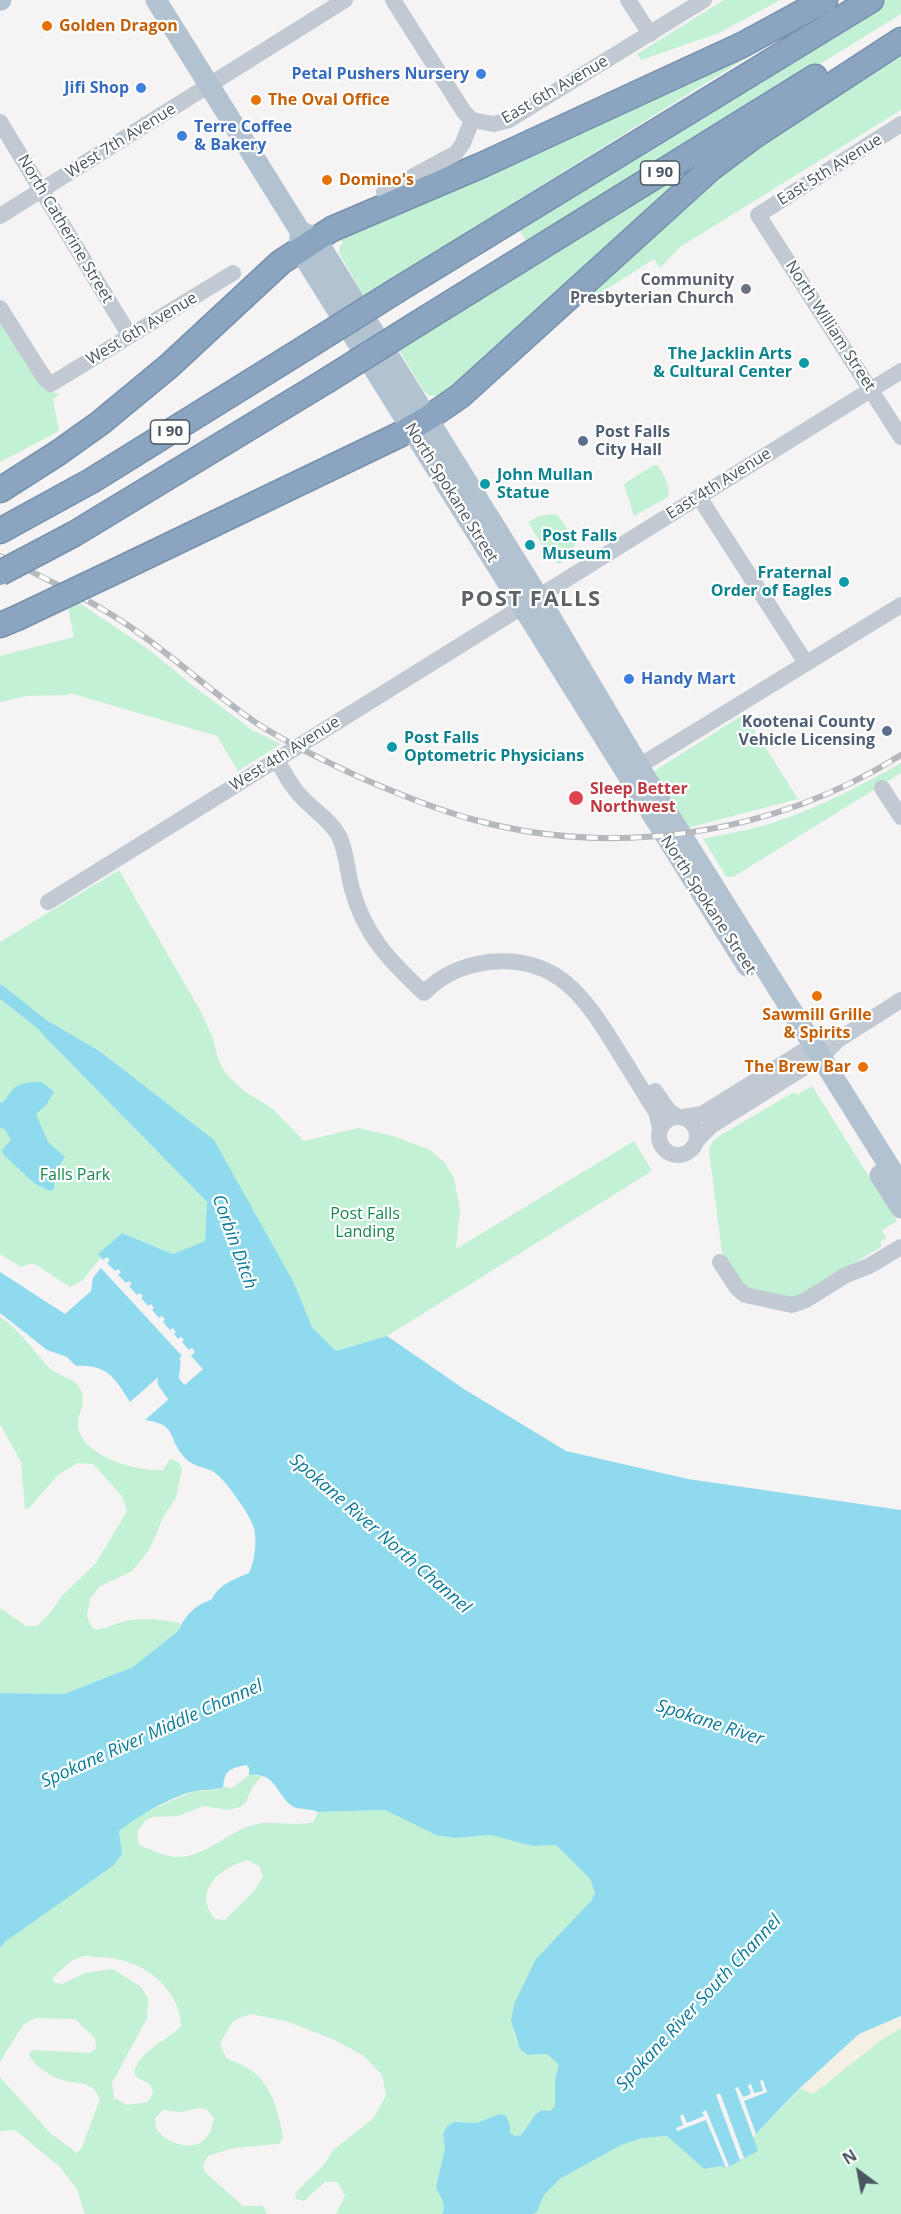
<!DOCTYPE html>
<html>
<head>
<meta charset="utf-8">
<style>
	body { margin:0 }
	#map { position:relative; width:901px; height:2214px; overflow:hidden; background:#f5f3f3; font-family:"Open Sans",sans-serif }
	canvas { display:block }
	.north { position:absolute; left:829px; top:2142px; width:60px; height:60px; -webkit-text-stroke:4px #fff; paint-order:stroke; rotate:328deg; font-size:16px; font-weight:700; line-height:24px; text-align:center; color:#4a5661 }
	.north::after { content:''; display:block; margin:auto; width:21px; height:27px; background:#4a5661; clip-path:polygon(50% 0,100% 100%,50% 72%,0 100%) }
</style>
</head>
<body>
<div id="map">
<canvas width="901" height="2214"></canvas>
<div class="north">N</div>
</div>
<script>
const ctx = document.querySelector('canvas').getContext('2d');
ctx.lineJoin = 'round';
function paint(path, color) {
  ctx.fillStyle = color;
  ctx.fill(path, 'evenodd');
}
function trace(path, color, width, dash) {
  ctx.strokeStyle = color;
  ctx.lineWidth = width;
  ctx.lineCap = dash ? 'butt' : 'round';
  ctx.setLineDash(dash || []);
  ctx.stroke(path);
}
function drawText(font, color, halo, rows, align = 'center') {
  ctx.font = font + ' "Open Sans",sans-serif';
  ctx.lineWidth = 4.5;
  ctx.setLineDash([]);
  ctx.textBaseline = 'middle';
  ctx.strokeStyle = halo;
  ctx.fillStyle = color;
  for (const [text, x, y, turn = 0] of rows) {
    ctx.save();
    ctx.translate(x, y);
    ctx.rotate((+turn || 0) * Math.PI / 180);
    ctx.textAlign = isNaN(turn) ? turn : align;
    if (halo) ctx.strokeText(text, 0, 0);
    ctx.fillText(text, 0, 0);
    ctx.restore();
  }
}
const green = new Path2D(`
	M724,0H780L719,33L641,60L637,54Z
	M884,0H901V14L668,158L527,242L520,231Z
	M775,40L364,296L339,253L340,246L343,243L340,239L345,235Z
	M901,50V110L680,247L662,266L659,267L654,259L575,309L572,305L726,164Z
	M750,131L496,356L439,396L428,395L423,390L399,350Z
	M0,317L52,392L60,394L53,399L59,431L0,462Z
	M654,465L658,466C664,477 671,485 668,497L634,516L624,484Z
	M555,514L558,515L575,541L574,546L568,554L569,558L559,564L550,558L528,522L539,516Z
	M75,600L148,649L192,685L252,730L281,744L238,771L217,736L70,693L69,695L27,696L0,702V656L74,637L67,603Z
	M744,714L798,799L683,829L654,776L656,770Z
	M901,763V773L733,877L726,876L703,839C724,834 745,831 766,825C813,811 858,787 901,763Z
	M119,870L201,1012L213,1038L218,1059L226,1074L244,1091L273,1109L304,1141L358,1128L393,1136L430,1150L444,1162L454,1178L460,1210L456,1249L634,1141L652,1171L387,1336L336,1351L312,1327L294,1283L213,1140L101,1052L50,1022L41,1033L207,1202L205,1241L173,1254L122,1233L98,1254L101,1257L83,1280L70,1287L35,1264L32,1263L21,1267L0,1254V942Z
	M812,1086L897,1221L882,1230L886,1238L880,1242L882,1246L796,1299L743,1287L722,1253L709,1150L713,1141L721,1135L794,1092L797,1095Z
	M0,1317C21,1330 34,1353 52,1370C60,1377 73,1377 79,1387C90,1403 74,1415 79,1431C87,1457 138,1472 163,1470L170,1459L178,1462L182,1468L176,1498L165,1514L149,1550L132,1571L99,1587L90,1599L87,1616L92,1628C101,1632 110,1625 119,1623C140,1616 159,1620 180,1623L179,1630L133,1667L64,1694L0,1693V1608L26,1626H37L50,1613L63,1595L96,1563L127,1511L122,1496L93,1464L78,1463L59,1474L30,1507L25,1509L21,1462L0,1424Z
	M249,1775L262,1776L253,1786L246,1802L240,1807L228,1810L204,1806L178,1816L153,1817L146,1820L137,1832L139,1845C150,1849 163,1856 175,1857C204,1859 229,1830 257,1824C275,1820 293,1827 313,1822L318,1812L385,1810L436,1835L455,1838L491,1835L532,1846L556,1845L590,1879L595,1893L591,1901L514,2004C511,2022 512,2042 527,2055L547,2054L560,2065L555,2079V2106L550,2111L536,2114L521,2135L514,2137L510,2133V2125L499,2114L477,2123L455,2122L443,2134L445,2148L436,2187C440,2195 447,2205 442,2214H336L345,2195L337,2182H325L304,2201L296,2199L295,2193L325,2164L333,2150L374,2118L386,2095L382,2075L364,2056L333,2039L286,2021L250,2014L233,2021L220,2043L226,2058C235,2062 244,2065 252,2071C272,2085 279,2114 283,2138L279,2144L233,2148L208,2156L203,2165L205,2172L243,2206H263L267,2214H85L77,2189L60,2167L15,2130L0,2131V2077L51,2134L77,2153L82,2147L100,2099C93,2079 75,2085 59,2079C48,2075 34,2065 29,2055L32,2050L90,2053L96,2048L95,2038L75,2019L35,2018L23,2025L0,2062V1948L6,1941L122,1854L119,1831L142,1814L194,1791L217,1790L223,1787L232,1788ZM248,1860L260,1867L263,1877L254,1891L225,1920L215,1919C192,1891 220,1867 248,1860ZM83,1956C96,1957 109,1957 121,1960C153,1968 180,1994 181,2026C166,2042 141,2049 134,2072L138,2078L150,2084L153,2093L148,2102L127,2105L114,2098L112,2083L147,2018L148,1999L141,1987L113,1969L85,1973L62,1984L53,1982L54,1976L71,1961ZM199,2108L206,2109L214,2118C212,2127 210,2137 201,2142C189,2151 161,2141 156,2127C155,2124 155,2121 155,2118L163,2110L180,2112Z
	M901,2016V2214H533L537,2212L544,2195L560,2179L621,2145L642,2138L667,2136L704,2169L721,2166L726,2167L757,2151L753,2137L822,2067Z`);
const sand = new Path2D(`
	M901,2016V2028L883,2039L813,2094L800,2088L859,2034Z`);
const water = new Path2D(`
	M50,1022L101,1052L214,1140L294,1283L312,1327L336,1351L387,1336L464,1389L566,1451L688,1479L901,1510V2016L859,2034L800,2088L753,2137L758,2151L726,2168L721,2166L704,2169L667,2136L642,2138L621,2145L560,2179L544,2195L537,2212L533,2214H442C447,2205 440,2196 436,2187L445,2148L443,2134L447,2126L455,2122L477,2123L499,2114L506,2116L510,2125V2133L515,2136L521,2135L536,2114L542,2110L550,2111L555,2106V2079L559,2065L547,2054L527,2055L520,2049L511,2021L514,2004L536,1959L591,1901L595,1893L590,1879L556,1845L532,1846L491,1835L455,1838L436,1835L385,1810L318,1812C310,1808 301,1810 294,1807C275,1796 278,1772 249,1775V1768L246,1765C230,1769 225,1769 223,1787C214,1791 205,1789 195,1791C172,1796 138,1816 119,1831L122,1854L114,1865L6,1941L0,1948V1693L64,1694L133,1667L179,1630C180,1624 192,1609 198,1606C202,1603 207,1602 212,1599C219,1584 235,1579 249,1573C255,1560 257,1543 254,1528C251,1516 225,1479 214,1472C205,1467 192,1466 185,1458C166,1437 179,1425 145,1420L203,1369L191,1356L195,1352L192,1348L189,1350L182,1342L184,1340L181,1337L178,1339L174,1334L176,1332L173,1328L170,1330L163,1322L165,1319L162,1316L159,1318L152,1310L154,1308L151,1304L148,1306L141,1298L143,1296L140,1293L137,1295L129,1286L132,1284L129,1281L126,1283L118,1275L121,1272L118,1269L115,1271L107,1263L110,1260L107,1257L103,1260L98,1254L122,1233L173,1254L205,1241L207,1202L41,1033Z
	M42,1082L54,1092L46,1105L36,1114L48,1142L65,1157L54,1173V1189L49,1191L34,1183L4,1155L2,1150L11,1140L5,1129L0,1128V1103C6,1101 6,1098 10,1093C17,1082 30,1082 42,1082Z
	M101,1268L182,1356L130,1402C115,1378 107,1364 76,1366L67,1357L47,1350L0,1313V1272L65,1314L91,1291L93,1278Z`);
const pier = new Path2D(`
	M763,2080L767,2092L744,2101L756,2134L753,2137L735,2088L738,2087L743,2097L751,2094L748,2085L751,2084L754,2093L763,2091L760,2081Z
	M720,2093L744,2158L740,2160L716,2095Z
	M706,2110L729,2166L726,2168L706,2120L677,2131L676,2128L683,2125L680,2116L683,2114L687,2123L704,2116L702,2112Z`);
const canal = new Path2D(`
	M0,991L58,1037`);
const river = new Path2D(`
	M152,1349L159,1351L170,1363L168,1381L176,1392L200,1405`);
const minor = new Path2D(`
	M393,0L464,112L472,120
	M628,0L650,34
	M472,120L494,124L509,120L704,0
	M0,122L130,336
	M901,124L758,215L901,437
	M384,192L456,153L463,143L472,120
	M0,216L345,0
	M0,308L45,379L51,384L233,273
	M699,497L806,663
	M276,759C283,770 289,783 298,793C311,809 329,818 339,836C347,853 347,871 352,889C365,936 389,960 424,993C441,975 465,965 489,962C556,955 584,996 615,1046C629,1068 642,1090 656,1112L660,1127
	M631,771L901,605
	M882,788L901,817
	M48,902L901,371
	M655,1091L669,1111L678,1117
	M659 1136a19 19 0 1 1 38 0a19 19 0 1 1-38 0Z
	M683,1117L702,1114L813,1045L824,1043
	M697,1140L711,1126L821,1057L838,1040L901,1000
	M720,1262L737,1288L745,1295L792,1305L806,1300L846,1275L869,1266L901,1247`);
const major = new Path2D(`
	M0,0H1
	M156,0L300,231L316,239L538,596L649,783L901,1185
	M300,235L299,249L747,966
	M880,1175L901,1208`);
const highway = new Path2D(`
	M399,289L871,0
	M420,322L815,77
	M0,490L58,453L100,423L169,366L281,262L332,229L482,165L742,45L825,0
	M0,531L91,481L305,348
	M74,534L326,381
	M120,569L399,435L428,418L460,396L710,169L754,136L901,40
	M0,625L17,618`);
const rail = new Path2D(`
	M0,556C48,580 96,602 139,633C180,662 216,696 258,724C289,744 325,761 359,777C396,793 432,808 471,819C615,859 774,835 901,755`);
const highwayBridge = new Path2D(`
	M305,348L399,289
	M326,381L420,322
	M0,573L74,534
	M17,618L120,569`);
const markers = [
	[47,26,6,"#e8710a"],
	[481,74,6,"#3f7fe0"],
	[141,88,6,"#3f7fe0"],
	[256,100,6,"#e8710a"],
	[182,136,6,"#3f7fe0"],
	[327,180,6,"#e8710a"],
	[746,289,6,"#6b7280"],
	[804,363,6,"#0f9aa8"],
	[583,441,6,"#5c6f8a"],
	[485,484,6,"#0f9aa8"],
	[530,545,6,"#0f9aa8"],
	[844,582,6,"#0f9aa8"],
	[629,679,6,"#3f7fe0"],
	[887,731,6,"#5c6f8a"],
	[392,747,6,"#0f9aa8"],
	[576,798,8,"#e0444e"],
	[817,996,6,"#e8710a"],
	[863,1067,6,"#e8710a"]
];
const shields = [
	[660,173,39],
	[170,432,39]
];
const shieldNames = [
	["I 90",660,173],
	["I 90",170,432]
];
const foodNames = [
	["Golden Dragon",59,26],
	["The Oval Office",268,100],
	["Domino's",339,180],
	["Sawmill Grille",817,1015,"center"],
	["& Spirits",817,1033,"center"],
	["The Brew Bar",851,1067,"right"]
];
const shopNames = [
	["Petal Pushers Nursery",469,74],
	["Jifi Shop",129,88],
	["Terre Coffee",194,127,"left"],
	["& Bakery",194,145,"left"],
	["Handy Mart",641,679,"left"]
];
const streetNames = [
	["East 6th Avenue",555,90,-30],
	["West 7th Avenue",121,141,-32],
	["East 5th Avenue",830,170,-32],
	["North Catherine Street",65,229,59],
	["North William Street",830,326,57],
	["West 6th Avenue",142,329,-31],
	["East 4th Avenue",719,484,-32],
	["North Spokane Street",451,493,58],
	["West 4th Avenue",285,754,-32],
	["North Spokane Street",708,905,57]
];
const worshipNames = [
	["Community",734,280],
	["Presbyterian Church",734,298]
];
const cultureNames = [
	["The Jacklin Arts",792,354,"right"],
	["& Cultural Center",792,372,"right"],
	["John Mullan",497,475],
	["Statue",497,493],
	["Post Falls",542,536],
	["Museum",542,554],
	["Fraternal",832,573,"right"],
	["Order of Eagles",832,591,"right"],
	["Post Falls",404,738],
	["Optometric Physicians",404,756]
];
const serviceNames = [
	["Post Falls",595,432],
	["City Hall",595,450],
	["Kootenai County",875,722,"right"],
	["Vehicle Licensing",875,740,"right"]
];
const healthNames = [
	["Sleep Better",590,789],
	["Northwest",590,807]
];
const parkNames = [
	["Falls Park",75,1175],
	["Post Falls",365,1214],
	["Landing",365,1232]
];
const waterNames = [
	["Corbin Ditch",234,1242,70],
	["Spokane River North Channel",380,1534,41],
	["Spokane River",710,1723,18],
	["Spokane River Middle Channel",152,1734,-24],
	["Spokane River South Channel",699,2003,-47]
];
const districtNames = [
	["POST FALLS",531,600]
];
paint(green, '#c3f1d5');
paint(sand, '#f5f0e5');
paint(water, '#90daee');
paint(pier, '#f5f3f3');
trace(canal, '#90daee', 12);
trace(river, '#90daee', 21);
trace(highway, '#7690ad', 27);
trace(minor, '#c1cad2', 16);
trace(major, '#b3c2d1', 21);
trace(highway, '#8ba5c1', 24);
trace(rail, '#b5b8bd', 6);
trace(rail, '#fff', 4, [11]);
trace(highwayBridge, '#7690ad', 27, []);
trace(highwayBridge, '#8ba5c1', 24);
for (const [x, y, r, color] of markers) {
  const dot = new Path2D();
  dot.arc(x, y, r, 0, 2 * Math.PI);
  ctx.fillStyle = color;
  ctx.fill(dot);
  trace(dot, '#fff', 2);
}
for (const [x, y, w] of shields) {
  const box = new Path2D();
  box.roundRect(x - w / 2, y - 12, w, 24, 4.5);
  ctx.fillStyle = '#fff';
  ctx.fill(box);
  trace(box, '#4a5661', 1.5);
}
drawText('bold 15px', '#4a5661', null, shieldNames);
drawText('bold 16px', '#c56008', '#fff', foodNames, 'left');
drawText('bold 16px', '#366cbe', '#fff', shopNames, 'right');
drawText('16px', '#4a5661', '#fff', streetNames);
drawText('bold 16px', '#5b616d', '#fff', worshipNames, 'right');
drawText('bold 16px', '#0d838f', '#fff', cultureNames, 'left');
drawText('bold 16px', '#4e5e75', '#fff', serviceNames, 'left');
drawText('bold 16px', '#be3a42', '#fff', healthNames, 'left');
drawText('16px', '#17864f', '#fff', parkNames);
drawText('italic 18px', '#0c7c9b', '#fff', waterNames);
ctx.letterSpacing = '1.5px';
drawText('bold 22px', '#5f6368', '#fff', districtNames);
ctx.letterSpacing = '0px';
</script>
</body>
</html>
